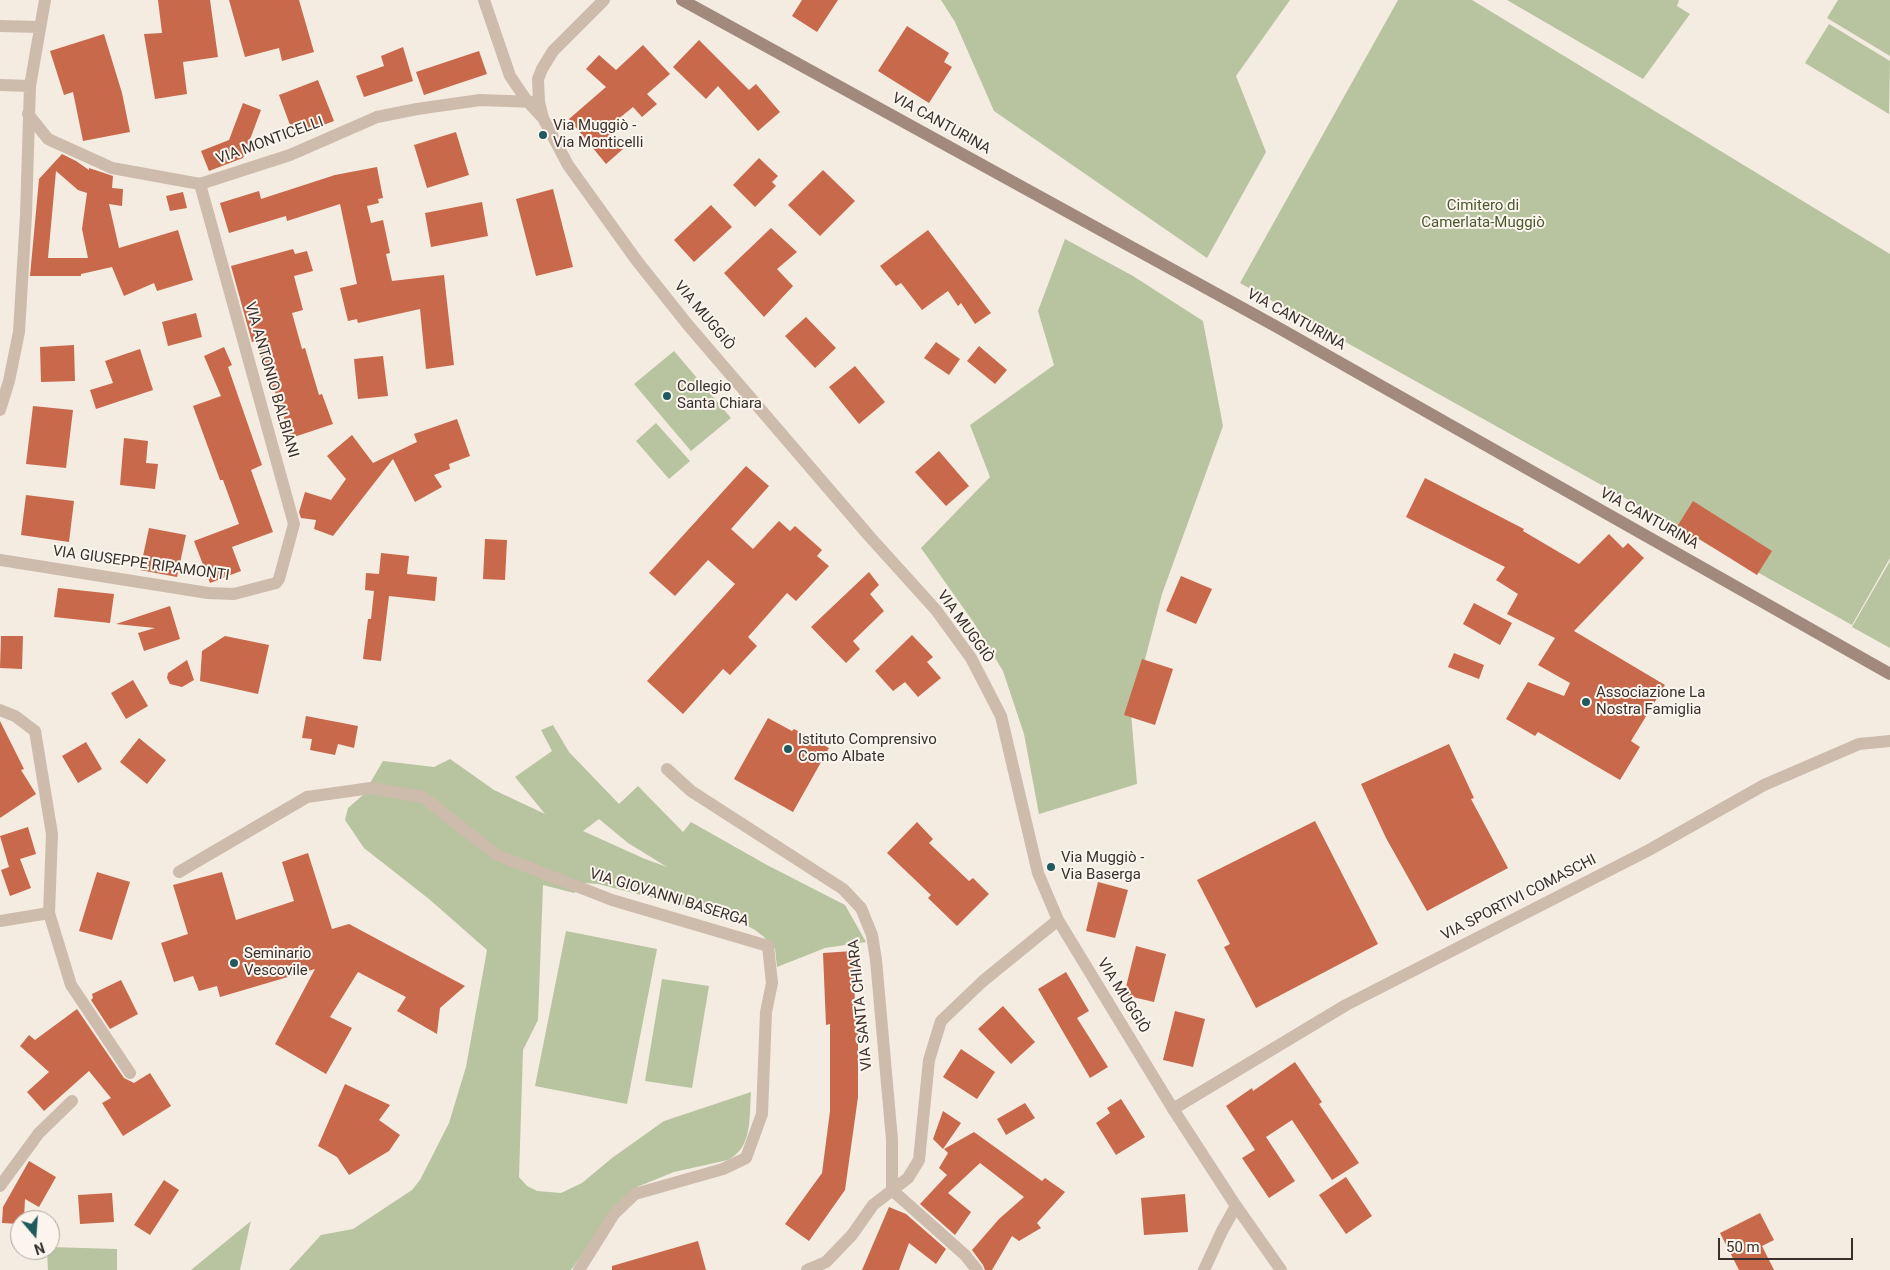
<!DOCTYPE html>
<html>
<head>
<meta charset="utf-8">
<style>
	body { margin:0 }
	#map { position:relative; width:1890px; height:1270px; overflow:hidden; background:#f4ebe1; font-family:Roboto,sans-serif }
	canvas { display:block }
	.north { position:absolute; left:10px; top:1210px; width:50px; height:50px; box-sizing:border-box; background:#fbf5ee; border:1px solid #aea6a0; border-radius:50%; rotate:162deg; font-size:14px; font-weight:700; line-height:20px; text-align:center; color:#3b302b }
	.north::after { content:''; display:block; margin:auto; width:18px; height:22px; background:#1f5a5e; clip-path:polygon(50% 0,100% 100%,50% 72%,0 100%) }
	.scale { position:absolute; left:1718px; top:1238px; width:135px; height:22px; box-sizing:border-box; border:2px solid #3b302b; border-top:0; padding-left:6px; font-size:15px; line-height:18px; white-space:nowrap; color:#3b302b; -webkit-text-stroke:4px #fbf5ee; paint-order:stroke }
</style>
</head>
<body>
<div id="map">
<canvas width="1890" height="1270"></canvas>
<div class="north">N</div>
<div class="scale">50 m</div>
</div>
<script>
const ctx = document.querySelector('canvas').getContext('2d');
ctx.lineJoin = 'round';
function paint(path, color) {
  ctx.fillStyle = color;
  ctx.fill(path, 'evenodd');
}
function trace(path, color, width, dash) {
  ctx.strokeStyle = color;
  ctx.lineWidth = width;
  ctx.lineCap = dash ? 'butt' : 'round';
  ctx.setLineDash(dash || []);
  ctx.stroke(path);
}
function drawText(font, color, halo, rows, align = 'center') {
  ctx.font = font + ' Roboto,sans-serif';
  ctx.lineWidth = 4;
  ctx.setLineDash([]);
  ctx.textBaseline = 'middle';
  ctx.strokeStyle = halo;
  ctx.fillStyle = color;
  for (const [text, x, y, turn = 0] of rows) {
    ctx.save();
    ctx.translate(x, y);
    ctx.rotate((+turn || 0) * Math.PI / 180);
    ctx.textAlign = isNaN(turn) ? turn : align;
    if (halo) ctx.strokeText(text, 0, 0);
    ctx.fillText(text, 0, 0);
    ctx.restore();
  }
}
const green = new Path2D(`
	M941,0H1290L1236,76L1266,152L1207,258L994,111L955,22Z
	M1398,0H1472L1890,254V558L1852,625L1240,283Z
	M1507,0H1679L1677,6L1690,14L1643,79Z
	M1838,0H1890V56L1827,18Z
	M1829,24L1890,61L1889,114L1805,63Z
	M1065,239L1133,276L1203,321L1223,426L1162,594L1131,713L1137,784L1039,814L1024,734L1003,671L974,623L921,548L990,477L970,425L1054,365L1038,311Z
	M674,351L731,418L691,451L634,384Z
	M656,423L690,461L669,479L636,441Z
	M1890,561V648L1852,627Z
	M553,725L569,752L619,804L638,786L683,832L691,822L767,865L845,905L866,942L825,948L777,967L775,949L764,937L755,930L721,911L677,904L598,884L585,883L574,893L543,885L538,1020L523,1050L519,1177L527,1186L537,1191L561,1193L582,1183L612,1158L664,1121L751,1092C749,1117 753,1147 728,1160L674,1172L637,1187L617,1206L571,1270H289L321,1235L353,1229L412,1190L420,1180L449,1123L466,1067L487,950L429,899L364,848L345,820L348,808L363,795L383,761L434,767L450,759L494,790L545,814L515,777L552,751L541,730ZM599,819L628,843L667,867L645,859L583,831Z
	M566,931L657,949L627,1104L535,1086Z
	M662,979L709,986L692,1088L645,1081Z
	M251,1220L240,1270H191L251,1221Z
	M50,1247L117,1249V1270H48L47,1250H50Z`);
const building = new Path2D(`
	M158,0H210L218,57L183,62L187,94L155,99L144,34L162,33Z
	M229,0H299L314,52L282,61L279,48L245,57Z
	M802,0H838L817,32L792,16Z
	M907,26L949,53L944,62L952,67L929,103L878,71Z
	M104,34L122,93L130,132L83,141L73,92L64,95L50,51Z
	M699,40L749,90L756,84L780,112L758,131L718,86L706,99L673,67Z
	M643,45L670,74L647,94L657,104L642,117L633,107L606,129L623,149L606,164L569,119L606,87L586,69L599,55L616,70Z
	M403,47L413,81L364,97L356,76L384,66L381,56Z
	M479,51L487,74L424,95L416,72Z
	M318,80L334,121L294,136L279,95Z
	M243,103L261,110L243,158L209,171L201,151L229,140Z
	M456,132L469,175L427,188L414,145Z
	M62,154L76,161L89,170V168L113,176L112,188L123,189L122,206L109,204L119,248L178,230L193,280L157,291L154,283L124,296L112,267L81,274V276H30L39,179ZM56,171L78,190L87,193L82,229L88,258H48Z
	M759,158L778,176L772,182L776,186L755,207L733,185Z
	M377,167L383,198L378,199L379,203L367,206L371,223L383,220L390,253L386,254L392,281L444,275L454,365L426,369L420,309L358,323L357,319L348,321L340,288L357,284L340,204L287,221L286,216L229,233L220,203L259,191L261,199L335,175Z
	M823,170L855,201L820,236L788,205Z
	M553,189L573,267L536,276L516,199Z
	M183,192L187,208L170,211L166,196Z
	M482,202L488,236L431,247L425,213Z
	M711,205L732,227L694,262L674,240Z
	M771,228L797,252L777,269L793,286L764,317L724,273Z
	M928,230L991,313L975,324L961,303L958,306L948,291L922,310L901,283L896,286L880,266Z
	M293,249L295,254L307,251L313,271L294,276L303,310L292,313L302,349L305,348L319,395L322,394L333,424L291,438L274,389L271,390L256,341L252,342L231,266Z
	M196,313L202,337L168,346L162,322Z
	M806,317L836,348L815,368L785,336Z
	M936,342L960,359L949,375L924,358Z
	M74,345L75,381L41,382L40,347Z
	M979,346L1007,370L995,384L967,361Z
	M224,347L232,365L228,367L262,465L251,470L273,532L232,547L241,571L210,583L194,541L239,524L223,480H220L193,406L221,396L204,356Z
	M140,349L153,390L96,409L90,390L113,383L105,361Z
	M383,356L388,396L358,399L354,359Z
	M855,366L885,402L859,424L829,387Z
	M33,406L73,410L66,468L26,464Z
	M457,419L470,456L449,464L450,469L434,475L442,487L415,502L393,459L333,536L314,529L316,520L301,518L299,512L305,492L331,500L346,479L327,456L352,435L373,463L417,442L414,434Z
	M124,438L148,441L146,463L158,464L155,489L120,485Z
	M939,451L969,486L946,506L915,472Z
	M746,466L769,486L731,529L753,549L779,521L790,531L795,526L822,550L817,556L829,566L796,601L787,593L748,637L757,646L730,675L723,669L683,714L647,681L735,584L708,560L675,596L649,573Z
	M1425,478L1524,529L1523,531L1579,564L1609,534L1623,548L1628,543L1644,558L1574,631L1665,685L1631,741L1640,747L1620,780L1538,732L1535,736L1506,719L1528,682L1564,696L1570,683L1538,665L1555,638L1507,614L1518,594L1496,580L1505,567L1406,517Z
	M26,495L74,501L69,542L21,535Z
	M1693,501L1772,551L1757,575L1696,537L1692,544L1673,533Z
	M149,528L186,535L177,577L140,570Z
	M485,539L507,540L505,580L483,579Z
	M381,553L409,556L407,574L437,577L435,601L389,596L381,661L363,659L368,619H371L374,591L365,590L366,573L379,574Z
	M869,572L879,585L870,594L884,611L853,641L860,649L846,663L811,627Z
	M1181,576L1212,589L1196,624L1166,611Z
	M58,588L114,594L110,623L54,617Z
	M1474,603L1512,623L1500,645L1463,624Z
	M170,606L180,639L144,651L138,633L155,628L116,624Z
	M912,635L933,657L927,662L941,678L918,697L905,682L893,691L875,671Z
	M1,636H23L22,669L0,668Z
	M225,636L269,645L258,694L200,681L202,651Z
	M1454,653L1484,665L1479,679L1448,667Z
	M1142,659L1173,669L1155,725L1124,715Z
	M187,660L194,680L182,687L170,684L167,678L168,673Z
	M133,680L148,706L126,719L111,693Z
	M306,716L358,726L354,748L338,744L335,755L310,750L312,739L302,738Z
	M768,718L792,731L794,729L829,748L793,812L734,779Z
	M0,721L24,769L21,770L36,794L0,818Z
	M139,738L166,760L147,784L120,762Z
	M86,742L102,769L78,783L62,756Z
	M1449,744L1474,798L1471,799L1508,868L1427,911L1386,838L1361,784Z
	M1315,821L1378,944L1256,1008L1224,947L1230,944L1197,880Z
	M917,822L933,839L929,843L969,881L973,878L989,894L957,926L928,898L931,895L887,853Z
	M28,827L36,854L20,859L31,888L10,896L1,870L9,867L0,836Z
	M308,853L332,929L349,924L465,986L440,1008L437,1034L397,1011L406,997L358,972L330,1017L352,1028L326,1074L275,1044L315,969L220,997L217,986L199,991L193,976L174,982L161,943L188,934L173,885L222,872L236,920L294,901L282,862Z
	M97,872L130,882L112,940L79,931Z
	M1098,882L1128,890L1115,938L1086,931Z
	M1136,946L1166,954L1154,1002L1124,995Z
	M853,951L856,1031H858V1097L845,1190L809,1241L785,1224L822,1173L830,1111V1024L826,1025L823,953Z
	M1066,972L1089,1011L1077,1018L1108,1067L1090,1078L1038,989Z
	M121,980L138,1014L110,1029L91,1000L93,998L92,994Z
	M1003,1006L1035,1042L1011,1064L978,1029Z
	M77,1009L124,1078L134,1083L150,1073L171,1106L123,1136L102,1103L111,1098L89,1071L44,1111L27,1092L49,1072L20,1046L29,1035L35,1040Z
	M1175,1011L1205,1019L1193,1067L1163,1060Z
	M961,1049L995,1072L977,1099L943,1077Z
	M1295,1062L1322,1102L1319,1104L1359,1163L1332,1180L1292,1120L1266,1137L1295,1181L1269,1198L1242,1158L1255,1150L1226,1106L1252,1088L1253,1091Z
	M345,1084L390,1105L379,1120L400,1135L389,1151L349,1175L337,1157L318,1146Z
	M1121,1099L1145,1137L1116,1155L1096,1123L1110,1113L1107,1108Z
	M1025,1103L1035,1118L1006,1135L997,1119Z
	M943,1111L961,1123L943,1149L933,1139Z
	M974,1132L1042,1181L1045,1178L1065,1192L1037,1223L1041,1228L1019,1241L1012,1236L992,1270H985L983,1265L972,1250L999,1219L1024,1197L980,1163L948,1193L971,1212L955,1235L920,1204L947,1175L939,1168L948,1153L944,1149Z
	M29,1161L56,1177L39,1207L25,1199L24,1220H20V1224L2,1223L3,1207Z
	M1346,1177L1372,1216L1346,1234L1319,1195Z
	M164,1180L179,1190L150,1235L134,1225Z
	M112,1193L114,1222L80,1224L78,1195Z
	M1185,1194L1188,1232L1144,1235L1141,1198Z
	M889,1207L906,1214L946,1249L936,1264L909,1243L899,1270H862Z
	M1760,1213L1774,1240L1762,1246L1774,1270H1739L1720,1233Z
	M698,1241L706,1270H612V1266Z`);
const minor = new Path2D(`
	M0,26L40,27
	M0,85L30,86
	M28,114L48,139L112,168L200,184L290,155L377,117L417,109L480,100L536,102
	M0,410L9,381L19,332L26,215L30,86L45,0
	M0,560L208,593L234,594L276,583L279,579L294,524L200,184
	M0,710L15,716L35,731L52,834L49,913L71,985L130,1073
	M667,769L691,791L843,889L861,908L872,935L876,960L892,1140V1190L965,1255L977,1270
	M179,872L307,797L371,788L423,797L497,855L612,900L768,946L772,983L766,1012L762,1114L746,1158L723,1169L635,1194L614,1214L579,1270
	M0,921L49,913
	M1173,1109L1346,1005L1649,850L1764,785L1859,744L1890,741
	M0,1186L39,1133L72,1101
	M807,1270L826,1262L852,1235L873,1205L908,1178L919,1160L929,1060L941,1021L983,981L1058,920
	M1204,1270L1222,1231L1236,1206`);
const tertiary = new Path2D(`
	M484,0L510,76L527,101L541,116
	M604,0L553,51L542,69L538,79L539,102L543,118L568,165L637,261L688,325L870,537L936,610L971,658L1001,716L1038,873L1058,920L1173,1109L1236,1206L1281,1270`);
const secondary = new Path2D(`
	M682,0L1277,327L1890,674`);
const markers = [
	[543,135,5,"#1f5a5e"],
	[667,396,5,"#1f5a5e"],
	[1586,702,5,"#1f5a5e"],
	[788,749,5,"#1f5a5e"],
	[1051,867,5,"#1f5a5e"],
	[234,963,5,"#1f5a5e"]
];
const streetNames = [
	["VIA CANTURINA",941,124,29],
	["VIA MONTICELLI",270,141,-20],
	["VIA MUGGIÒ",704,316,50],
	["VIA CANTURINA",1296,320,29],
	["VIA ANTONIO BALBIANI",271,380,74],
	["VIA CANTURINA",1649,519,29],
	["VIA GIUSEPPE RIPAMONTI",141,564,8],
	["VIA MUGGIÒ",965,627,54],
	["VIA GIOVANNI BASERGA",669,898,17],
	["VIA SPORTIVI COMASCHI",1519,898,-27],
	["VIA MUGGIÒ",1123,996,58],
	["VIA SANTA CHIARA",861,1005,-96]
];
const poiNames = [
	["Via Muggiò -",553,126],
	["Via Monticelli",553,143],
	["Collegio",677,387],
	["Santa Chiara",677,404],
	["Associazione La",1596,693],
	["Nostra Famiglia",1596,710],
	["Istituto Comprensivo",798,740],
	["Como Albate",798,757],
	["Via Muggiò -",1061,858],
	["Via Baserga",1061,875],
	["Seminario",244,954],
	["Vescovile",244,971]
];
const parkNames = [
	["Cimitero di",1483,206],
	["Camerlata-Muggiò",1483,223]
];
paint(green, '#b8c4a0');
paint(building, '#c8694b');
trace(minor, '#cdbbac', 12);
trace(tertiary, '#cdbbac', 12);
trace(secondary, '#a18a7d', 12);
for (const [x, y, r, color] of markers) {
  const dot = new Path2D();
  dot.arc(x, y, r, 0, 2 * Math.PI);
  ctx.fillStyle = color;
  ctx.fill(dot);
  trace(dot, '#fbf5ee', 2);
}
drawText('15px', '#3b302b', '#fbf5ee', streetNames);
drawText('15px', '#3b302b', '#fbf5ee', poiNames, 'left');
drawText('15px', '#4a5a2e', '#fbf5ee', parkNames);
</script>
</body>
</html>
